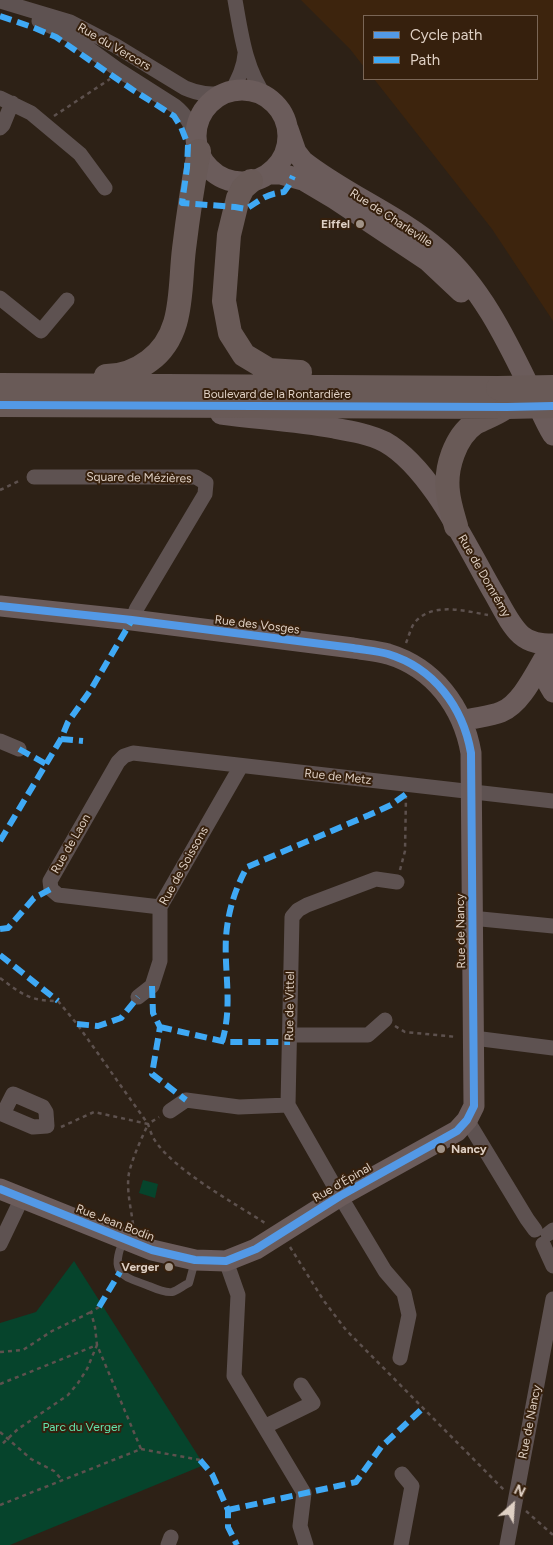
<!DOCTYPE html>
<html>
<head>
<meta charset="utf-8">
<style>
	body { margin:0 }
	#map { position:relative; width:553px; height:1545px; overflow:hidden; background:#2d2116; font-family:Figtree,sans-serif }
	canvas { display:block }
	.legend { position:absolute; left:363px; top:15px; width:175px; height:65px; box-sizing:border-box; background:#36200d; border:1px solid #7a6656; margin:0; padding:6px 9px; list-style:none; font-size:15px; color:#dfd0c4 }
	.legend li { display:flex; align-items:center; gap:10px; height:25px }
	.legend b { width:25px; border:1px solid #7a6656 }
	.north { position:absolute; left:488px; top:1480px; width:50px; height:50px; -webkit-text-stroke:4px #36200d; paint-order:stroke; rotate:26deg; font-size:14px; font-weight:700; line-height:20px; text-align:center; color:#dfd0c4 }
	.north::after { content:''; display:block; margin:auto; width:18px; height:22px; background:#dfd0c4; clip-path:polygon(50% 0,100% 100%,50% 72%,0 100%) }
</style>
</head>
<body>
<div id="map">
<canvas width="553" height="1545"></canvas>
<ul class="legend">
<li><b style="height:6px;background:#5399e6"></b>Cycle path</li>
<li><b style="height:6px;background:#3fa9f5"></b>Path</li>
</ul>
<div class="north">N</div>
</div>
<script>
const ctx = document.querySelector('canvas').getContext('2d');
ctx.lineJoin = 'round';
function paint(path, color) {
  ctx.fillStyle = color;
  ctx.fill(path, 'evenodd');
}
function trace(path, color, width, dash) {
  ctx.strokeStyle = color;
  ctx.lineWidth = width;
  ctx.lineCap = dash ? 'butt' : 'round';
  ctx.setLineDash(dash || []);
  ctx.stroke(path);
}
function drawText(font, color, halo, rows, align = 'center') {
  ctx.font = font + ' Figtree,sans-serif';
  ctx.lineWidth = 4;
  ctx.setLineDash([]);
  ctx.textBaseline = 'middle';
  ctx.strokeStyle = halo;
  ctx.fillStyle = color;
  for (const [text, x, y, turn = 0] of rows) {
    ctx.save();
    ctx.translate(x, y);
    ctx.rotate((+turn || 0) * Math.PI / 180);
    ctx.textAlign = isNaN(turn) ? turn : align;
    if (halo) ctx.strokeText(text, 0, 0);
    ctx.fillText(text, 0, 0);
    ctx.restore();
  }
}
const built = new Path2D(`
	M301,0H553V321L492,229L374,79H537V16H364V67L350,49Z`);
const green = new Path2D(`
	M143,1180L158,1184L155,1198L139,1193Z
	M74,1261L204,1465L10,1545H0V1323L36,1312Z`);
const path = new Path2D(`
	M54,116L110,79
	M0,490L21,480
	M406,643C409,636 411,626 416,621C434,602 465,611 488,615
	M400,870L405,851L406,796
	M0,978C23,995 30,1001 58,1001L77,1024L148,1124C150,1130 152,1137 156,1142C176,1171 234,1203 265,1223
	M395,1026L405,1032L457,1037
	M61,1127L94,1112L148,1124L159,1117
	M133,1224C131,1208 126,1189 129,1173C133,1156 141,1140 148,1124
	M290,1247L324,1301L346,1330L504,1490
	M0,1352L23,1350L52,1331L91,1312
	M0,1384L97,1345L87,1369L78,1383L68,1395L18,1429L0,1446
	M0,1432L31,1459L54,1471L62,1480
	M141,1449L200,1460
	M0,1505L141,1449L97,1345L95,1327L91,1312L99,1307
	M526,1511L553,1535`);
const lane = new Path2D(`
	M123,1241C110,1273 121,1276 149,1286C156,1289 165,1293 172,1292C177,1291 184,1285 189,1283L195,1261`);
const street = new Path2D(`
	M235,0C241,33 245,68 265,96
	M0,1L70,22L116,46L185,88C199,94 210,95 225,93
	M39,21L70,35L117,69L175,106C186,115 191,124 196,138
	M232,91C238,79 244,68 245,54
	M0,98L31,113L80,154L105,188
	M0,128L3,125L12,103
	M0,298L41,331L67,300
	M34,477H196L206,483L205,494L137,608L132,620
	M0,741L19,749
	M397,882L376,879L307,905L298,910L292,917L288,1105L340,1196L385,1271L404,1293L409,1315L400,1358
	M160,907L58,895L51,889L50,881L118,762L124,756L133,753L553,801
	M471,918L553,926
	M138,997L152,986L160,961V907L241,766
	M290,1035H368L385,1020
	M474,1038L553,1048
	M170,1111L186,1100L239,1107L288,1105
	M0,1113L33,1127L47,1126L46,1112L43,1107L13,1094L3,1114
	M467,1120L527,1219L535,1230
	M548,1234L553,1230
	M0,1244L22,1198
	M543,1244L553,1266
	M226,1261L238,1295L234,1376L304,1493L300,1526L306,1545
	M266,1426L313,1403L301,1385
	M168,1545L171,1537
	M401,1545L412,1486L402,1474
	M507,1545L553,1299`);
const secondary = new Path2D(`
	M196 136a46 46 0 1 1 92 0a46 46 0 1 1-92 0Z
	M288,129L296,152L303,161C346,195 399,215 440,251C480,286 505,337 528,384C537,401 543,419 553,435
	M268,174H281L303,180L335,199L428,261L461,292
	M221,414C259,419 297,421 334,428C351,431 369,434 385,442C431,468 466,545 492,590C501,605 509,624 521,635C530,643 541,644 553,644
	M0,606L132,620L353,648C364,650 377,651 388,654C434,668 463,707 471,753L474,1106L467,1120L457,1131L340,1196L256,1249L226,1261L195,1260L152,1250L0,1189
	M547,655C542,669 545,680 553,692
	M462,721C475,717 489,717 501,712C524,703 539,664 553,644`);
const primary = new Path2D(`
	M251,181L243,188L238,198L229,235L224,301L230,333L244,355L269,370L300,372
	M106,376C122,376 137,370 149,361C185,335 179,289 184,249C188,216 193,183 199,151
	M0,385L498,388
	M0,405L507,407
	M456,526C453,515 449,503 448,492C445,468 455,437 475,423C484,418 494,415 503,409`);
const primaryBridge = new Path2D(`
	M498,388L553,387
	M507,407L553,406`);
const quiet = new Path2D(`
	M0,16L32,27L56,37L133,90L174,116L181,127L188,145L187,168L182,203L235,207L246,209C261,200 265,194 284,192L289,185L293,176
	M61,739L83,741
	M19,749L46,764
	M0,841L61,739L68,722L90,691L132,620
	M0,929L8,928L34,898L51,889
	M0,955L58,1001
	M152,986L153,1013L160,1027L152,1074L186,1100
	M77,1024L98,1026L121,1018L138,997
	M160,1027L226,1042H290
	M222,1042C233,1005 224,973 226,937C228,911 235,889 247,867L369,815L391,805L406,794
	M99,1307L120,1272
	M200,1460L212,1474L228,1510V1527L237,1545
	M228,1510L356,1482L381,1447L423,1408`);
const cycleway = new Path2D(`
	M0,405L507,407L553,406
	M0,606L132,620L353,648C364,650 377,651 388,654C434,668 463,707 471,753L474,1106L467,1120L457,1131L340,1196L256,1249L226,1261L195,1260L152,1250L0,1189`);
const markers = [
	[360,224,5,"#a19387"],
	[441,1149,5,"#a19387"],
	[169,1267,5,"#a19387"]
];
const streetNames = [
	["Rue du Vercors",114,47,30],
	["Rue de Charleville",391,218,33],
	["Boulevard de la Rontardière",277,394],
	["Square de Mézières",139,478,1],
	["Rue de Domrémy",484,576,60],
	["Rue des Vosges",257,625,7],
	["Rue de Metz",338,777,6],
	["Rue de Laon",71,844,-60],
	["Rue de Soissons",184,866,-61],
	["Rue de Nancy",461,931,-91],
	["Rue de Vittel",290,1006,-89],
	["Rue d’Épinal",342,1183,-30],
	["Rue Jean Bodin",115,1223,21],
	["Rue de Nancy",530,1422,-79]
];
const poiNames = [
	["Eiffel",350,224],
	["Nancy",451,1149,"left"],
	["Verger",159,1267]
];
const parkNames = [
	["Parc du Verger",82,1427]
];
paint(built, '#3d240d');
paint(green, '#06442c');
trace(path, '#5d514e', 2.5, [4, 4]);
trace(lane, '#5e5251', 8);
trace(street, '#5e5251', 15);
trace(secondary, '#6b5c5b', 21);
trace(primary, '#695a57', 24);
trace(primaryBridge, '#695a57', 24);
trace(quiet, '#3fa9f5', 6, [12, 6]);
trace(cycleway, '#5399e6', 8);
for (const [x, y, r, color] of markers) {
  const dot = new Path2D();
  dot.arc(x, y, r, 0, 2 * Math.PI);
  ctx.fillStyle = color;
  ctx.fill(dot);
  trace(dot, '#36200d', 2);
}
drawText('12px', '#dfd0c4', '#36200d', streetNames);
drawText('bold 12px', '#dfd0c4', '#36200d', poiNames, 'right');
drawText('12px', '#62e4ad', '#36200d', parkNames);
</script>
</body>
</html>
